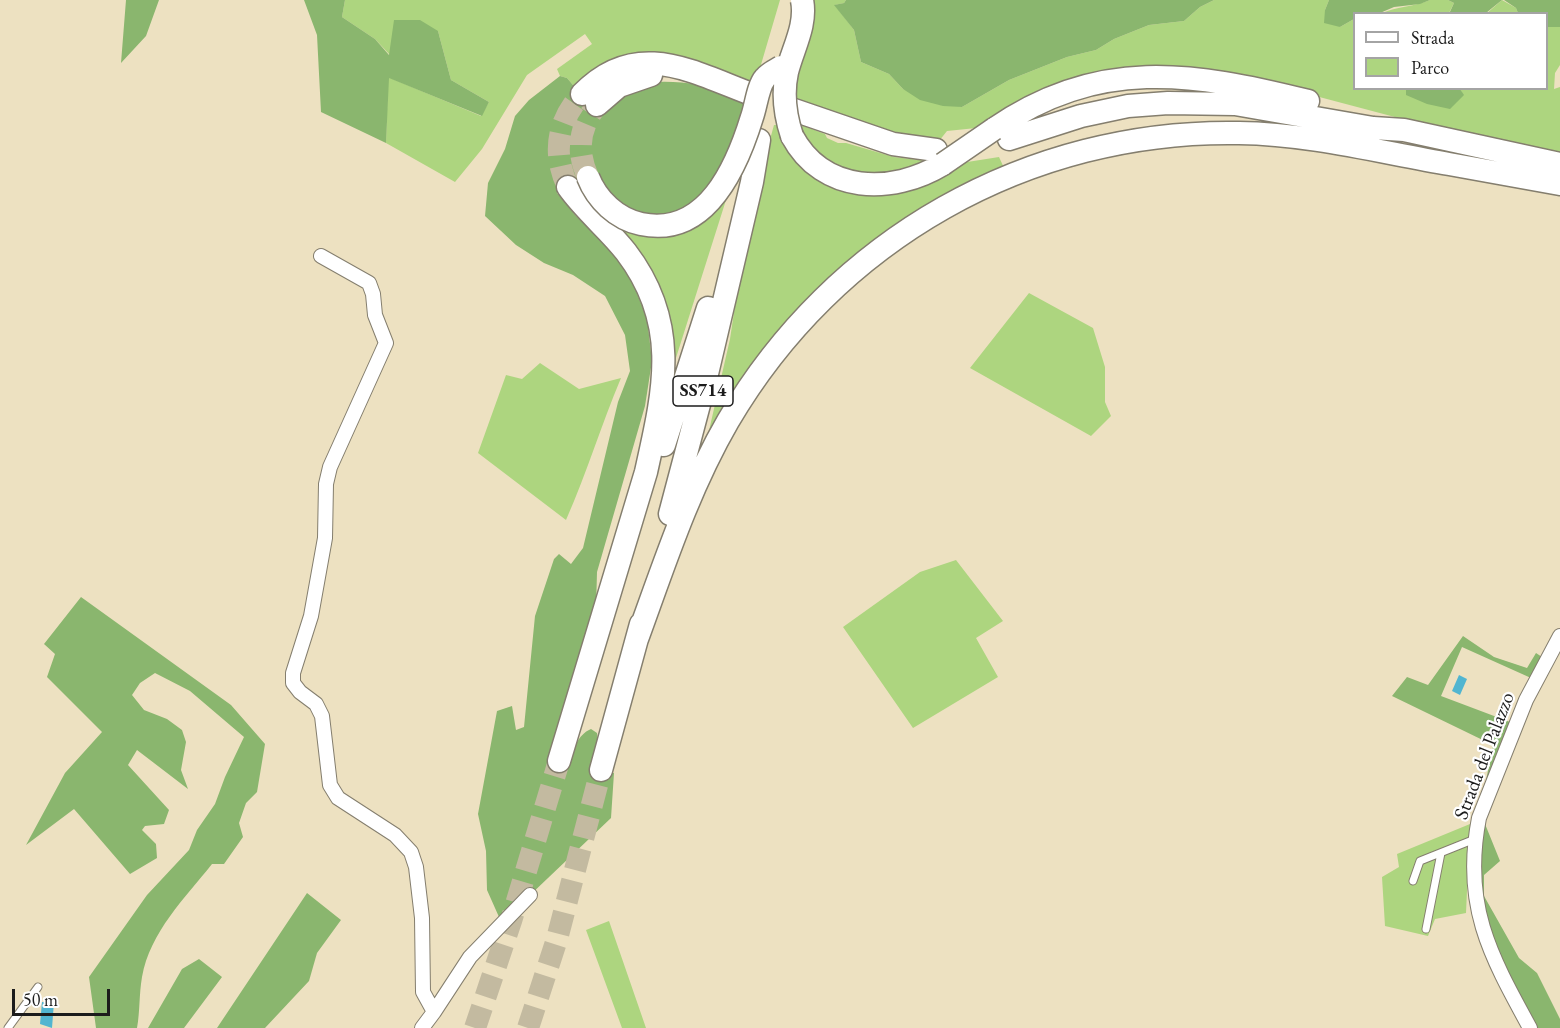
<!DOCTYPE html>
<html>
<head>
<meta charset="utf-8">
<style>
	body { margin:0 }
	#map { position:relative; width:1560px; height:1028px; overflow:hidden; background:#ede1c1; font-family:"EB Garamond",serif }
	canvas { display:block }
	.legend { position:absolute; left:1353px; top:12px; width:195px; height:78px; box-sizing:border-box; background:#fff; border:2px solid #a4a4a4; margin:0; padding:8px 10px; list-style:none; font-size:18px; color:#1c1c1c }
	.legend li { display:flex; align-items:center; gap:12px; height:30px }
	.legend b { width:30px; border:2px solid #a4a4a4 }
	.scale { position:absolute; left:12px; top:989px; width:98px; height:27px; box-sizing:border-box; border:3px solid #1c1c1c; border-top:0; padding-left:8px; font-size:18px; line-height:21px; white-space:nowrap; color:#1c1c1c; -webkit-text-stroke:4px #fff; paint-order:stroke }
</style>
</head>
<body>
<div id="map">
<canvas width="1560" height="1028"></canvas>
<ul class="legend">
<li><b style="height:8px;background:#fff"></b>Strada</li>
<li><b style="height:16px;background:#add57f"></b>Parco</li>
</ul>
<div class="scale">50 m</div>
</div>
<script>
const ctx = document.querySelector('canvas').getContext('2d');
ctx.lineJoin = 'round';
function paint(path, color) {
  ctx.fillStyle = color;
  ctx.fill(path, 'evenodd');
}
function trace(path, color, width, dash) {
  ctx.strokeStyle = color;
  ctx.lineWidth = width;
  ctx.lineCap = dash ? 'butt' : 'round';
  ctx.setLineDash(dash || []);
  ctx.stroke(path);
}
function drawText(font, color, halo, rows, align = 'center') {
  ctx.font = font + ' "EB Garamond",serif';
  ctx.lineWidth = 4.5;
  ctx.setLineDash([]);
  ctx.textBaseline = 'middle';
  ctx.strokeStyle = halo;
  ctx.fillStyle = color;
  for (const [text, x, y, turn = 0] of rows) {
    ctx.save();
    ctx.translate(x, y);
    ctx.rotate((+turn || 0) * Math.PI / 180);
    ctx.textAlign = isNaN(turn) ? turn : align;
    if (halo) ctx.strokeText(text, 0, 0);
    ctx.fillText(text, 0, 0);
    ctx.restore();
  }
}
const green = new Path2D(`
	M345,0H780L755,85L696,64L578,91L567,78L560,76L557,69L592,44L585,34L527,75L482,149L455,182L386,143L388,77L481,116L489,102L451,80L438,31L390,55L375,39L342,17Z
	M813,0H846L844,3L835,5L854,30L861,62L889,74L903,89L962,107L1009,80L1067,57L1096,50L1114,39L1149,25L1184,21L1200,7L1214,0H1329L1325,10L1340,27L1354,19V88L1406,89V95H1463L1460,89L1546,88L1547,27H1560V65L1555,73L1554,89L1560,87V155L1444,130L1308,94L1183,69L986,127L947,131L939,141L896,135L791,99L793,76Z
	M1430,0H1448L1454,3L1449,13L1380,14C1396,6 1414,7 1430,0Z
	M1502,0L1516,8L1518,13L1486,14Z
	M796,123L825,134L827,138L838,143H846L894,157L927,161L921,167L869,178L822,161Z
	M774,125H781L828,184L999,157L1005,170L906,222L708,435L730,339L748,219Z
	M589,194L726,200L675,361H674Z
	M1029,293L1093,328L1105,367V402L1111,416L1091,436L970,368Z
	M540,363L579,389L621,378C601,425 587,473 566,520L478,453L506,375L522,379Z
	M956,560L1003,621L976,638L998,677L913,728L843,627L920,572Z
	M1470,824L1466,913L1435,919L1428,936L1385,926L1382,877L1399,867L1397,854Z
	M609,921L646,1028H622L586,930Z`);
const forest = new Path2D(`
	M126,0H159L146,36L121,63Z
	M304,0H345L342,17L375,39L389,55L394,20H420L438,31L451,80L489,102L482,116L389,78L386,143L321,112L317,35Z
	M846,0H1214L1200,7L1184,21L1149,25L1114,39L1096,50L1067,57L1009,80L962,107L943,106L920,100L903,89L889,74L861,62L854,30L834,5L844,3Z
	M1329,0H1430L1420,4L1394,7L1380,13L1354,14V19L1340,27L1324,23L1325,10Z
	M1448,0H1502L1486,13L1449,14L1454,3Z
	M1504,0H1560V27H1547L1546,14L1518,13L1516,8Z
	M560,76L567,78L578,91C618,86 659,77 699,85C717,89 735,99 752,105L738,150L689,209L652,218L564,189L557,193L576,216L617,254L630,276L647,318L652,361L645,406L597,572L596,610L573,676L557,730L569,763C574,749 577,735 591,729L597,733L601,770L614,773L611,818L506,918L499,917L487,890L486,851L478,814L497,711L512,706L516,730L524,727L535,616L554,559L559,554L571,564L583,548L618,402L630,371L625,335L605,296L573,275L544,263L516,245L485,216L488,183L505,149L515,116L529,100Z
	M1406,89H1460L1464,95L1450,109L1427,104L1406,95Z
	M81,597L231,705L265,744L257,792L246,803L239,823L243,837L224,864H212C185,898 150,932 142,977C139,994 140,1011 137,1028H96L89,977L147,895L189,850L197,830L215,804L225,777L244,737L190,691L155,673L140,683L132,695L144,710L167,719L182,730L186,742L181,770L188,789L137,750L128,765L169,810L164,824L145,826L142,830L156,844L157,858L130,874L74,809L26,845L65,773L102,732L47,677L55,654L44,644Z
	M1463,636L1494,657L1527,668L1536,653L1542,657L1531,678L1462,647L1441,696L1510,722L1481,806L1493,745L1392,696L1407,677L1428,685Z
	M1483,819L1500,861L1484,875V896L1519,958L1537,973L1560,1019V1028H1530L1478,917Z
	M307,893L341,920L317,953L309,981L265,1028H217Z
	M199,959L222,977L184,1028H148L182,969Z`);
const water = new Path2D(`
	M1459,675L1467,679L1460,695L1452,691Z
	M42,1002H54L52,1028L40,1024Z`);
const trunkTunnel = new Path2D(`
	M588,177C576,151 579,127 597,105
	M568,187C552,154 557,121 582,94
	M475,1028L511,921L559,761
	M528,1028L557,939L601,770`);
const service = new Path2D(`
	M1413,881L1420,861L1475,839
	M1426,929L1441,853
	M8,1028L38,987`);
const minor = new Path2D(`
	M321,256L369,283L373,294L375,315L386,343L330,467L326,484L325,538L311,616L293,673V683L300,692L316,704L322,716L330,785L338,798L395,835L411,852L416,867L422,918L423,992L434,1012L422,1028
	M434,1012L470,957L530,895
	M1530,1028C1490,955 1462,905 1479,818L1526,700L1560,636`);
const trunk = new Path2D(`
	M582,94C637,37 694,73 754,95
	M597,105L619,86L651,75
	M791,109L893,144L936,150
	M994,129C1098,57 1192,72 1308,101
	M792,136C823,194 892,195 943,164
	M1009,139L1081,116L1128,106L1168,103L1235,104L1373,128L1404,130L1560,164
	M664,445L708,308
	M670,514L706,378L752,182L759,140
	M637,639C664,565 688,490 728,421C834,240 1028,129 1239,133C1311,134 1379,152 1449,164C1486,171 1523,177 1560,184
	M559,761L646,472C664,391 681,324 626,252C608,229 585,211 568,187
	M601,770L641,624`);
const trunkBridge = new Path2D(`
	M792,136C785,115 782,95 787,72C793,48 807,25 802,0
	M943,164L994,129
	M588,177C597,200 617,219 641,224C707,238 737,166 752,117C756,106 758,86 765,78C769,73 776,70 781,67`);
const shields = [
	[703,391,60]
];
const shieldNames = [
	["SS714",703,391]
];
const streetNames = [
	["Strada del Palazzo",1485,756,-69]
];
paint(green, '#add57f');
paint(forest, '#8ab66e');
paint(water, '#51b5d0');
trace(trunkTunnel, '#c3baa0', 22, [22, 11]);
trace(service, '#847e6e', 9);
trace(minor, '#847e6e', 16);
trace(trunk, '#847e6e', 25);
trace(service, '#fff', 7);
trace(minor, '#fff', 14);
trace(trunk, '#fff', 22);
trace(trunkBridge, '#847e6e', 25, []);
trace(trunkBridge, '#fff', 22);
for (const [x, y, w] of shields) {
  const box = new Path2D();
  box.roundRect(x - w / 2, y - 15, w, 30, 4.5);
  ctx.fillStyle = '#fff';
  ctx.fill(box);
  trace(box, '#1c1c1c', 1.5);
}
drawText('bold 18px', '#1c1c1c', null, shieldNames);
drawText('20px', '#1c1c1c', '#fff', streetNames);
</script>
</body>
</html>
